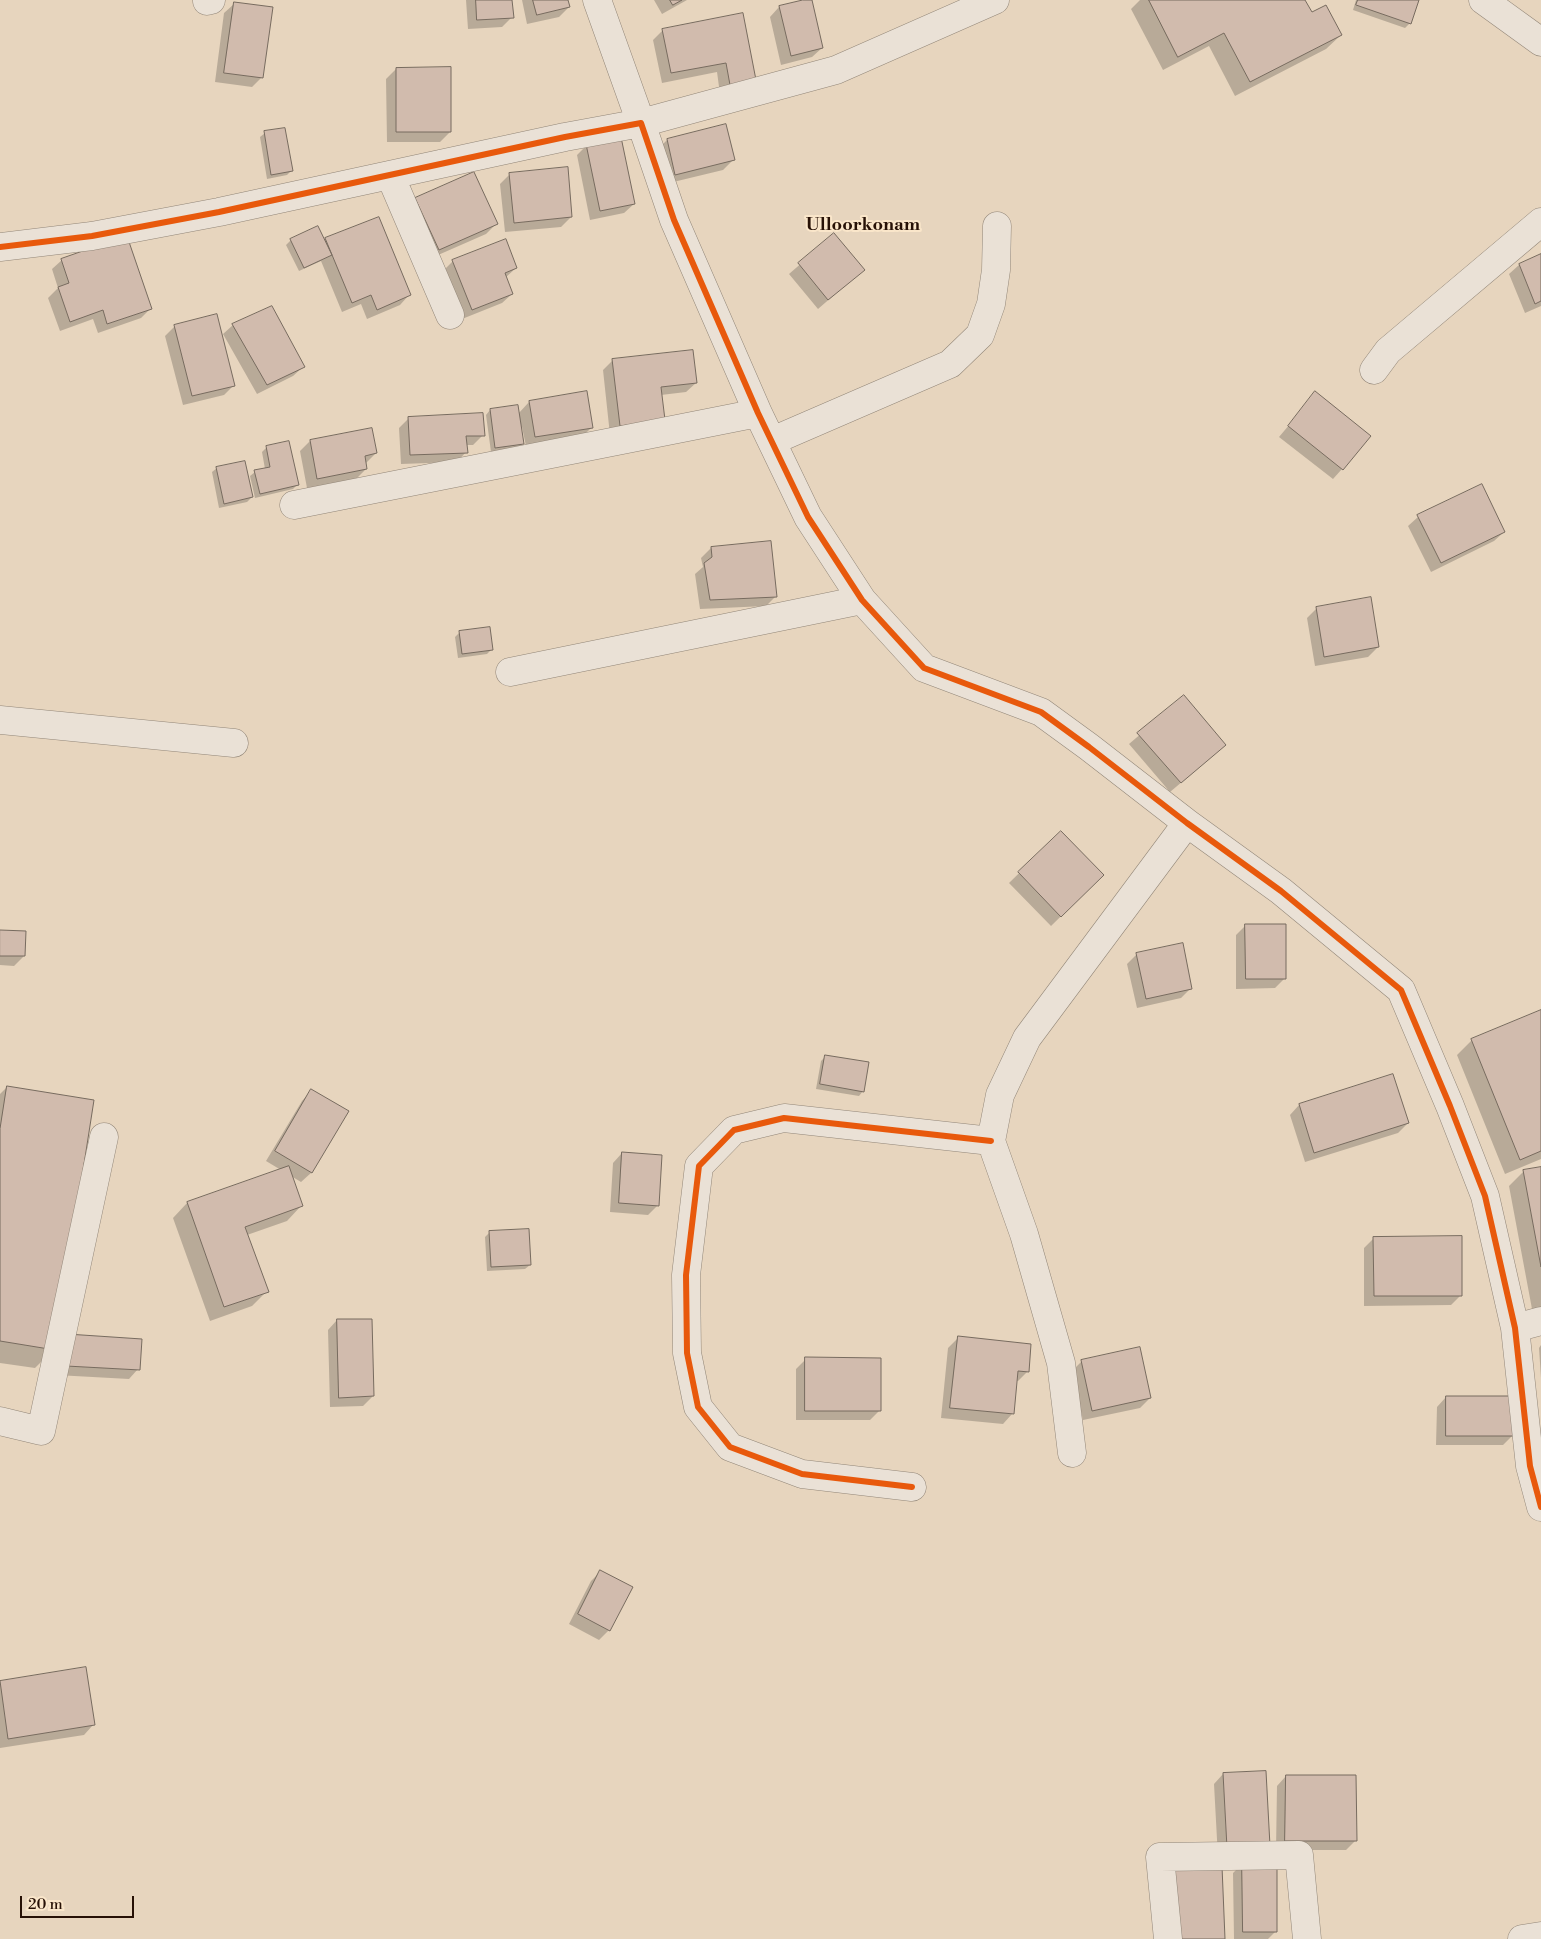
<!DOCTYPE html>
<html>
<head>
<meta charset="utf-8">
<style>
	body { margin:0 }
	#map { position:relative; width:1541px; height:1939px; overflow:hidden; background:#e7d5be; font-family:"Libre Bodoni",serif }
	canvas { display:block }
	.scale { position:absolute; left:20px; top:1896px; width:114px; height:22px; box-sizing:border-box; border:2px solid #271106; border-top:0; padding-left:6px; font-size:15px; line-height:18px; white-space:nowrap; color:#271106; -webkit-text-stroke:4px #fae6ca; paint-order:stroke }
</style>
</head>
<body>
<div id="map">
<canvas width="1541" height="1939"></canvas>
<div class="scale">20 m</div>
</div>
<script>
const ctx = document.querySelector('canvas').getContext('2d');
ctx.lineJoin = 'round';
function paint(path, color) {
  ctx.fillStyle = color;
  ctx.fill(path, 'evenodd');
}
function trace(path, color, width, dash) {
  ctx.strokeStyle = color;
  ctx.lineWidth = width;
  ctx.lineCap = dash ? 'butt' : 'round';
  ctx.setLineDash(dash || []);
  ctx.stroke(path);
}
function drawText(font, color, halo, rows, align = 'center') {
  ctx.font = font + ' "Libre Bodoni",serif';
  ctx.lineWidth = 4;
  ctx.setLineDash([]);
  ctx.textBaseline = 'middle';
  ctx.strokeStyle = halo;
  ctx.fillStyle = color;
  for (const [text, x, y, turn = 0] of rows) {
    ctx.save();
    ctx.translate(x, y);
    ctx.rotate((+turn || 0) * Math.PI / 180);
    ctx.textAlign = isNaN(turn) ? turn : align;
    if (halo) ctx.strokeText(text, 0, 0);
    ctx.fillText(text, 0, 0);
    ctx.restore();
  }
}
const shadow = new Path2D(`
	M466,0H511L512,17L502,27L468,29Z
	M522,0H567L569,7L559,17L527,24Z
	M654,0H687L662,14Z
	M811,0L822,48L812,57L781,65L770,17L779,7Z
	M1140,0H1304L1311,14L1341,35L1326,49L1235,96L1209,46L1163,70L1131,9Z
	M1356,0H1418L1410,23L1405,28L1353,10Z
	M234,4L262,77L252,87L215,82L224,13Z
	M742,14L755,79L720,94L717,72L662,83L653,40L663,30Z
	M396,69L450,132L440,142H387L386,79Z
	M265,133L291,171L287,175L267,179L260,137Z
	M667,140L733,160L723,170L665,184L658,149Z
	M587,145L634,204L624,213L590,220L577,155Z
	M510,174L571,217L561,227L505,232L500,184Z
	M416,199L496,224L486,234L429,259L406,208Z
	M834,235L863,270L818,309L789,274Z
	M326,239L409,295L400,305L367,319L361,304L342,312L321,261L299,271L286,245L291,240L324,241Z
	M1541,256V306L1525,313L1509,274L1519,265Z
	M62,260L151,308L141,318L98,333L93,319L60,331L48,298L58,288L52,269Z
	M453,261L516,268L505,278L512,294L502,303L462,319L443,271Z
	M233,325L303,367L293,376L257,394L223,334Z
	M175,326L234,385L224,395L183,405L165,336Z
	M613,360L696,383L686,392L661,395L664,420L610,435L603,370Z
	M1316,393L1342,469L1333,479L1279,437Z
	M529,402L592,427L582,437L526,446L522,427H520L522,444L518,448L491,452L486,415L490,410L518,414Z
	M409,418L483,435L473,445H466V452L457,462L401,464L399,428Z
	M371,430L376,453L366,463V469L356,479L307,488L300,451L310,441Z
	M288,442L297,485L293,489L255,498L250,476L255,472L265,469L262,452L266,448Z
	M217,468L252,497L247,502L219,508L212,472Z
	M1418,517L1504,532L1494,541L1431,572L1408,526Z
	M770,542L776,596L766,606L700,609L695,574L703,567L701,558L711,548Z
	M1317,608L1378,647L1368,657L1315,666L1307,618Z
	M460,632L491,650L487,654L458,658L455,637Z
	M1184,697L1215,754L1170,792L1129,744Z
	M1061,832L1103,875L1051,926L1009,883Z
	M1246,925L1285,978L1275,988L1236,989V935Z
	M0,931L24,956L14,966L0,965Z
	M1137,954L1191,988L1181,998L1137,1008L1127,964Z
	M1541,1012V1159L1505,1174L1457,1055L1472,1040Z
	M826,1056L863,1091L859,1096L816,1089L821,1061Z
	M7,1087L54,1349L35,1368L0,1363V1094Z
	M311,1091L347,1112L311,1173L301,1182L291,1176L301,1206L287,1221L247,1235L267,1291L252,1306L210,1321L173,1218L187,1203L281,1170L266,1161L302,1101Z
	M1299,1105L1408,1123L1398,1133L1305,1162L1290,1115Z
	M622,1153L658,1205L648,1215L610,1212L613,1163Z
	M1541,1168V1307L1532,1309L1509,1186L1524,1171Z
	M490,1232L530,1265L525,1269L487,1271L485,1237Z
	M1374,1238L1461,1295L1451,1305L1364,1306V1248Z
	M337,1320L373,1396L363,1406L330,1407L328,1330Z
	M958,1338L1028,1371L1018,1381H1016L1012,1414L1003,1424L941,1418L948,1348Z
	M58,1345L138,1369L129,1379L56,1375Z
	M1541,1345V1378L1539,1348Z
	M806,1359L880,1410L870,1420H796V1369Z
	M1082,1361L1150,1398L1140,1408L1083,1420L1072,1371Z
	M1446,1397L1513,1435L1503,1445H1436L1437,1407Z
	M601,1571L609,1630L599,1640L569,1624L591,1581Z
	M85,1669L93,1725L84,1735L0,1748V1682Z
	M1223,1774L1269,1846L1218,1858L1214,1784Z
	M1286,1776L1355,1841L1346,1850H1276L1277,1786Z
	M1243,1863L1276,1931L1268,1939H1234L1233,1873Z`);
const building = new Path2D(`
	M476,0H512L514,18L477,20Z
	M533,0H568L570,7L537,15Z
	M670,0H682L673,5Z
	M803,0H812L823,48L791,56L779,6Z
	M1149,0H1305L1312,12L1326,5L1342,35L1250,82L1224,33L1178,57Z
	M1358,0H1419L1411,24L1356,5Z
	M234,2L273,7L263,78L224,73Z
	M743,13L756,80L730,85L726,63L671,73L662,29Z
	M451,67V132H396V68Z
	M726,124L735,160L675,175L667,139Z
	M285,128L293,171L271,175L264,131Z
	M621,137L635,204L600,211L586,144Z
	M568,167L572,217L514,223L509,173Z
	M474,172L498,224L439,250L415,198Z
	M379,217L411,295L377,310L371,295L352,303L325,238Z
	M318,226L332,255L304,268L290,239Z
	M834,233L865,270L828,300L798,263Z
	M127,236L152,309L107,324L103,310L70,322L58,287L69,283L61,259Z
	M506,239L517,268L505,273L513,294L472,310L452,260Z
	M1541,254V301L1535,304L1519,264Z
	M272,306L305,367L267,385L232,324Z
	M217,314L235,386L192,396L174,325Z
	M693,350L697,383L661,387L665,420L620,426L612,359Z
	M587,391L593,428L535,437L529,401Z
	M1315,391L1371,436L1343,470L1288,426Z
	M518,405L524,444L495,448L490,409Z
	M483,413L485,436H466L468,453L410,455L408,417Z
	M372,428L377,453L365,456L367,469L317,479L310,440Z
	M289,441L299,485L260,494L254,470L270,467L266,446Z
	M245,461L253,497L224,504L216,467Z
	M1482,484L1505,532L1441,563L1417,515Z
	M771,541L777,597L710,600L704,563L712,557L711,547Z
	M1371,597L1379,647L1324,657L1316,607Z
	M490,627L493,650L462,654L459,631Z
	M1184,695L1226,745L1181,783L1137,733Z
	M1061,831L1104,875L1061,917L1018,872Z
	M1245,924H1286V979H1246Z
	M0,930L26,931L25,956H0Z
	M1183,943L1192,989L1146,999L1136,953Z
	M1541,1010V1151L1520,1160L1471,1039Z
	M825,1055L869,1062L864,1092L820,1084Z
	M1393,1074L1409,1123L1314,1153L1299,1104Z
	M7,1086L94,1100L55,1350L0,1341V1129Z
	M311,1089L349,1111L312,1173L275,1151Z
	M622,1152L662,1155L659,1206L619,1203Z
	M289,1166L303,1206L245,1227L269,1292L224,1307L187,1202Z
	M1541,1167V1267L1523,1170Z
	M529,1229L531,1265L491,1267L489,1231Z
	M1462,1236V1296H1374L1373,1237Z
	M337,1319H372L374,1396L339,1398Z
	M67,1334L142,1339L140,1370L66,1366Z
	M958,1336L1031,1344L1029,1372L1018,1371L1014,1414L950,1408Z
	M1140,1347L1151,1398L1092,1411L1081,1360Z
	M805,1357L881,1358V1411H805Z
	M1446,1396H1514V1436H1446Z
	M600,1570L633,1587L610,1631L578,1614Z
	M86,1667L95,1725L8,1739L0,1681Z
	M1266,1771L1270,1846L1227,1848L1223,1773Z
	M1286,1775H1356L1357,1841H1285Z
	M1242,1862H1277V1932H1243Z
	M1222,1866L1225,1939H1178L1175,1867Z`);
const minor = new Path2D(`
	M597,0L641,123L836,70L995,0
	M1483,0L1541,42
	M207,1L211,0
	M390,175L450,315
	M0,247L92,236L219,212L565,137L641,123L674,220L758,413L808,517L862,600L924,668L1041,712L1089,747L1187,823L1281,891L1401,990L1450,1106L1485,1196L1515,1328L1530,1466L1541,1507
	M1374,370L1388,351L1541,222
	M772,441L950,364L980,335L991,304L996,270L997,226
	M294,505L758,413
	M510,672L862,600
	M0,720L234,743
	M1515,1328L1541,1321
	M0,1421L41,1431L104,1137
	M1072,1453L1061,1363L1024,1234L991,1141L1000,1095L1027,1038L1187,823
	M912,1487L802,1474L730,1447L698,1407L687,1353L686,1275L699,1166L734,1130L784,1118L991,1141
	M1168,1939L1160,1857L1299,1855L1307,1939
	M1522,1939L1541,1936`);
const cycleway = new Path2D(`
	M0,247L92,236L219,212L565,137L641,123L674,220L758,413L808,517L862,600L924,668L1041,712L1089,747L1187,823L1281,891L1401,990L1450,1106L1485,1196L1515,1328L1530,1466L1541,1507
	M912,1487L802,1474L730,1447L698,1407L687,1353L686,1275L699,1166L734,1130L784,1118L991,1141`);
const neighbourhoodNames = [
	["Ulloorkonam",863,226]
];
paint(shadow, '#0003');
paint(building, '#d1bbad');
trace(building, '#776b5f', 1);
trace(minor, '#928678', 29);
trace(minor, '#eae1d6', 28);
trace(cycleway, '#e8590c', 6);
drawText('bold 18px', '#271106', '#fae6ca', neighbourhoodNames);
</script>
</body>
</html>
